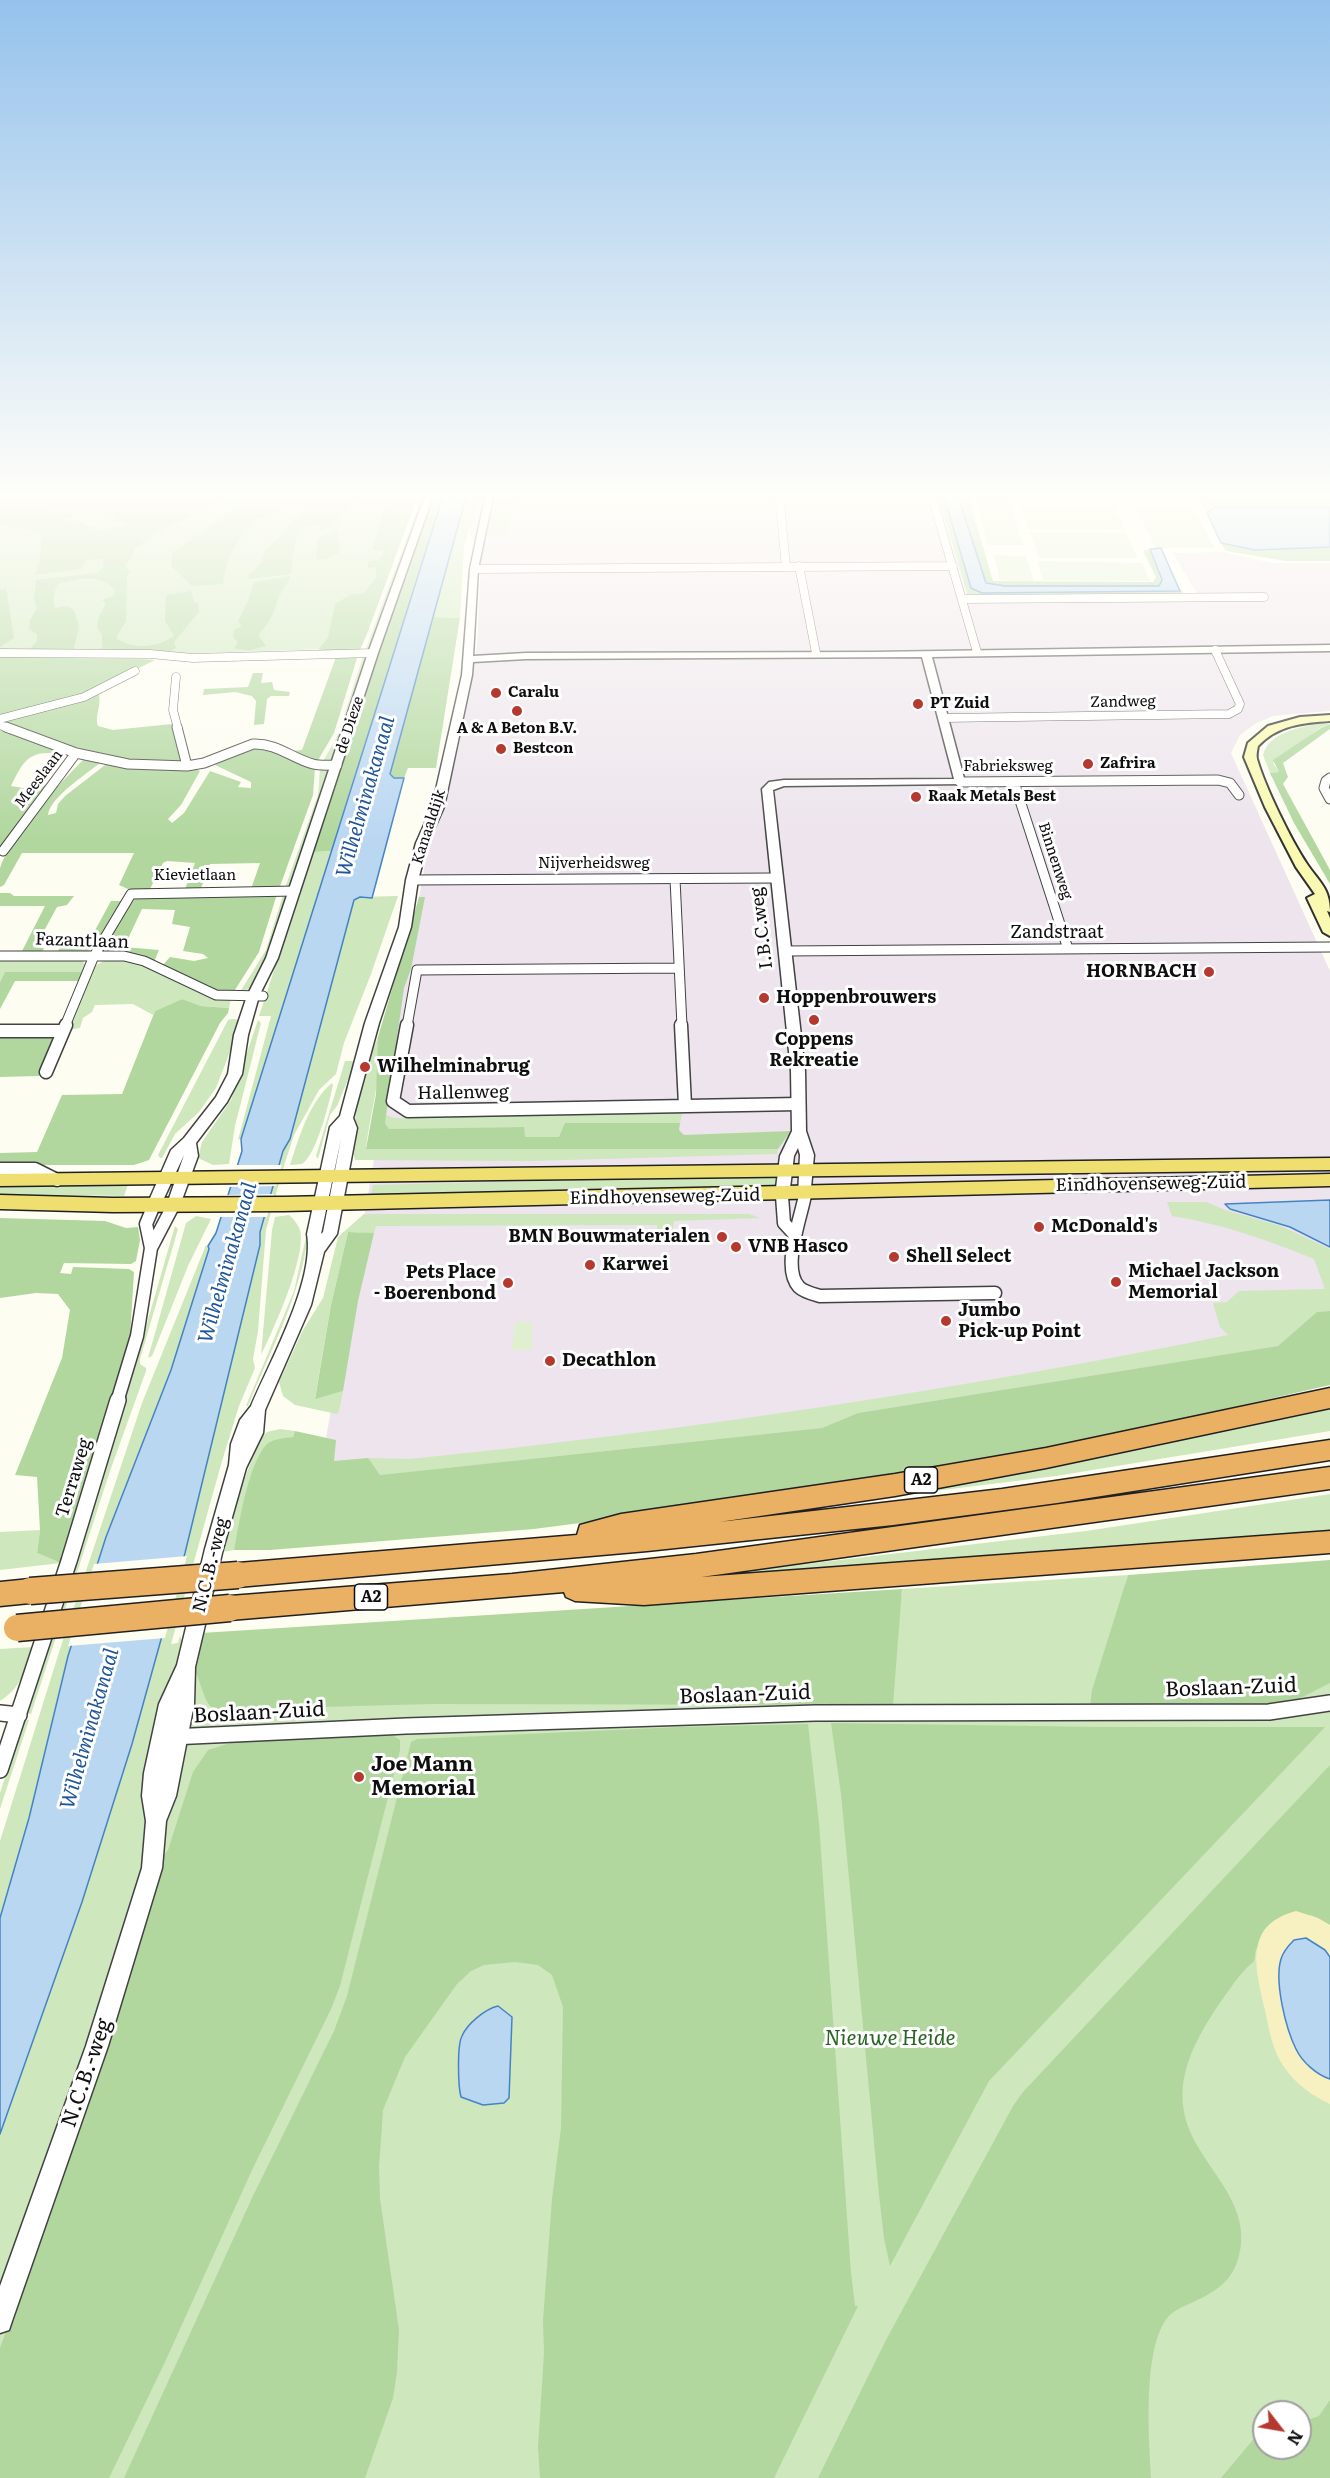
<!DOCTYPE html>
<html>
<head>
<meta charset="utf-8">
<style>
	body { margin:0 }
	#map { position:relative; width:1330px; height:2478px; overflow:hidden; background:#fefdf2; font-family:Literata,serif }
	canvas { display:block }
	.north { position:absolute; left:1252px; top:2400px; width:60px; height:60px; box-sizing:border-box; background:#fff; border:2px solid #9f9f9f; border-radius:50%; rotate:121deg; font-size:16px; font-weight:700; line-height:24px; text-align:center; color:#0f0f0f }
	.north::after { content:''; display:block; margin:auto; width:21px; height:27px; background:#b63930; clip-path:polygon(50% 0,100% 100%,50% 72%,0 100%) }
</style>
</head>
<body>
<div id="map">
<canvas width="1330" height="2478"></canvas>
<div class="north">N</div>
</div>
<script>
const ctx = document.querySelector('canvas').getContext('2d');
ctx.lineJoin = 'round';
function paint(path, color) {
  ctx.fillStyle = color;
  ctx.fill(path, 'evenodd');
}
function trace(path, color, width, dash) {
  ctx.strokeStyle = color;
  ctx.lineWidth = width;
  ctx.lineCap = dash ? 'butt' : 'round';
  ctx.setLineDash(dash || []);
  ctx.stroke(path);
}
function drawText(font, color, halo, rows, align = 'center') {
  ctx.font = font + ' Literata,serif';
  ctx.lineWidth = 6;
  ctx.setLineDash([]);
  ctx.textBaseline = 'middle';
  ctx.strokeStyle = halo;
  ctx.fillStyle = color;
  for (const [text, x, y, turn = 0] of rows) {
    ctx.save();
    ctx.translate(x, y);
    ctx.rotate((+turn || 0) * Math.PI / 180);
    ctx.textAlign = isNaN(turn) ? turn : align;
    if (halo) ctx.strokeText(text, 0, 0);
    ctx.fillText(text, 0, 0);
    ctx.restore();
  }
}
const industrial = new Path2D(`
	M467,493H950L980,587L1200,599L1173,553L1223,552L1272,563H1330V711L1273,716L1255,724L1240,735L1231,753L1330,971V1356L314,1508L427,852L448,794L470,692L477,645L481,561L462,514Z`);
const green = new Path2D(`
	M0,493H407L355,648L173,654L0,649Z
	M423,493H426L370,649L365,651Z
	M467,493H481L464,546L460,618L433,617Z
	M1196,493H1330V507H1215L1207,513Z
	M515,495L507,534L488,535L497,496Z
	M363,656L367,659L333,760L322,763L338,735Z
	M1319,724H1330L1320,728L1273,763L1279,772L1270,773L1263,755C1269,732 1300,727 1319,724Z
	M320,768L329,771L292,884L285,888L318,795Z
	M332,851L244,1136L238,1140L271,1016H259L313,852Z
	M283,895L287,899L270,950L252,988L240,992L266,950Z
	M398,896L371,974L344,1043L336,1074L319,1090L294,1135L283,1169L266,1230L258,1331L253,1359L255,1368L239,1406L222,1461L171,1644L178,1643L180,1636L183,1643L901,1599L902,1589L1128,1575L1125,1584L1330,1567V2478H0V2134L82,1902L132,1744L185,1553L260,1245V1232L283,1151L290,1139L354,899L360,897ZM1264,2412H1300V2448H1264Z
	M0,959L81,960L85,964L83,972H5L0,982Z
	M107,959L131,960L206,995L231,999L229,1008L201,1006L182,999L155,1011L153,1015L133,1004L95,1005L92,1012L83,1018L80,1028L68,1030L95,966Z
	M232,1019L242,1020L216,1088L199,1112L175,1134L162,1158H160L158,1155L228,1020Z
	M258,1020L261,1023L235,1126L229,1164L213,1165L198,1158L202,1142L231,1100Z
	M378,1037C383,1075 370,1112 366,1149H778L777,1154L530,1161L355,1160L352,1147L359,1084Z
	M345,1061H353V1067L337,1106L330,1115L318,1159L316,1156Z
	M332,1083L333,1085C329,1103 317,1154 302,1164L290,1165C299,1138 309,1102 332,1083Z
	M683,1110L680,1123H566L560,1137H524V1127L396,1129H389L385,1123L386,1115L394,1118H426Z
	M745,1176L775,1177L778,1178V1186L370,1198L373,1185Z
	M128,1184L124,1196L0,1194V1186Z
	M1167,1202H1206L1225,1210L1281,1226L1330,1249V1311L1317,1312L1278,1346L858,1413L822,1428L380,1475L368,1458L410,1459C684,1431 958,1390 1228,1335L1220,1327L1213,1303L1227,1302L1239,1291L1325,1289L1314,1259C1268,1240 1222,1224 1172,1216Z
	M364,1214H749L760,1218L674,1221L672,1233H657V1225L376,1226L374,1233L348,1232L331,1305L315,1398L343,1391L339,1411L337,1414L295,1405L283,1396L279,1382L303,1330L323,1298L338,1237Z
	M289,1215C294,1219 298,1225 300,1230C307,1256 273,1331 261,1355L272,1230L275,1217Z
	M196,1216L211,1219L188,1266L152,1356L148,1358L186,1223Z
	M175,1226L178,1229L140,1359V1364L146,1368V1371L110,1471L31,1714H26L92,1514Z
	M308,1236C300,1297 271,1349 248,1406H246L294,1291L306,1237Z
	M206,1245L209,1249L171,1370L106,1537L62,1679L29,1818L0,1918V1841L61,1646L142,1403Z
	M1330,1402V1431L1056,1476L716,1518Z
	M280,1429L295,1431L293,1437L270,1442L242,1510L234,1550L222,1552L235,1503L260,1439L267,1432Z
	M1330,1494V1533L594,1589L1086,1531Z
	M40,1530L37,1553L61,1563L0,1570V1532Z
	M33,1647C26,1669 21,1688 0,1701V1649Z
	M24,1719L29,1720L0,1809V1793Z`);
const forest = new Path2D(`
	M138,493H229L201,511L156,533L134,549L132,558L125,565L130,573L127,576L126,621L116,638C132,650 158,648 174,636L165,621L166,595L191,591L194,602L198,603L199,612L174,642L176,648L166,653L97,651L102,648V635L97,627L99,616L106,604L102,600L113,596L115,591C101,572 77,579 58,584C54,592 52,599 55,608L67,606L74,610L79,627L74,648L78,651H28L37,641V634L29,629L30,620L37,608L34,599L36,580L97,573L103,567V559L87,560L81,569L34,575C41,566 42,546 41,535L31,530L0,525V507L82,502ZM91,510L116,517L111,522L128,523L124,527L110,528L105,531C89,529 83,520 65,520L83,511Z
	M325,493H360L340,517L337,524L322,531L321,525L302,527C294,537 292,560 291,574L248,579L249,574L260,565L265,550L283,534L293,519L300,517L305,508L302,504Z
	M389,493H419L367,634L360,650L317,651L328,638L335,604L350,595L364,593L376,578V567L368,568V561L379,560L384,551L372,549Z
	M433,493H444L332,851L313,852L377,653Z
	M938,493H943L971,588L982,593L1154,592H1176L1181,589L1183,594L968,596Z
	M957,493L1054,494L1056,498L968,496L993,581L1153,582L1156,577L1143,551L1150,549L1162,584L1157,586H1005L986,583Z
	M240,506L278,507C273,516 262,517 255,522C236,538 226,560 223,584L192,586L171,566L173,552Z
	M337,528L339,553L327,559L318,560L316,556L318,538Z
	M1221,543L1255,550L1330,547V561H1286L1226,551Z
	M290,576C288,585 285,586 281,593C277,598 277,606 274,611C272,617 263,631 258,635L266,646L248,651L234,648L238,642L233,637L234,630L242,626L238,621L247,603L254,582Z
	M6,588L14,638L0,647V590Z
	M433,617L460,618L436,768H408L404,778H394L390,774Z
	M358,655L334,733L317,762L292,751L302,750L336,657Z
	M0,657L141,659L155,660L83,696L0,717Z
	M253,673H263L261,683L272,682L274,690L290,692L289,696H271L267,699L264,724L254,725L256,701L252,696L235,692L203,695L204,689L248,687Z
	M98,692C103,704 94,716 98,726L113,730L172,724L183,762L118,761L61,745L0,722Z
	M1330,724V729L1283,763L1288,777L1283,784L1330,870V884L1294,823L1270,773L1279,772L1273,760L1321,728Z
	M0,727L63,751L59,754C30,749 23,761 11,786L23,788L48,785L0,849Z
	M263,746L315,768L313,795L279,889H251L260,863L210,864L201,888L185,889L195,863L167,861L163,863L150,889L130,890L119,885L134,853H22L4,885L0,887C0,881 0,874 0,868C10,836 61,782 85,758L101,762C87,774 50,797 48,815L56,813L58,804L65,796L105,765L198,770L200,771L181,805L168,819L172,823L184,813L210,771L241,782L238,787L251,788V782L215,765L241,751Z
	M0,893H10L14,896H74L67,905L57,907L37,944V947L44,948L42,953H21L45,906H0Z
	M277,894L259,952L233,993L217,992L162,966L170,957L194,961L208,958L203,954L183,951L190,927L172,924L175,910L142,909L124,947L159,950L154,962L136,954L107,953L103,948L104,942L136,897Z
	M419,897H425L411,969L404,988L385,1123L389,1129L524,1127L525,1137H559L565,1123H680L679,1130L684,1135L791,1131L778,1149H366L376,1094L378,1037Z
	M111,901H123L91,949L88,952L56,953L60,948L82,949L87,945Z
	M5,972H83L79,981H15L0,1009V982Z
	M182,999L201,1006L229,1008L228,1013L220,1023L149,1160L134,1165H0V1153L37,1152L62,1095L122,1094L155,1011Z
	M0,1035L55,1038L39,1076L0,1077Z
	M0,1218L105,1221L126,1228L138,1227L140,1240L136,1261L131,1264L64,1263L60,1273L71,1274L73,1267L129,1269L134,1272L130,1337L61,1563L37,1553L40,1530L37,1477L15,1475L62,1358L70,1310L58,1294L36,1293L0,1298Z
	M348,1232L374,1233L358,1301L343,1391L315,1399L331,1305Z
	M1330,1311V1385L1030,1454L780,1497L534,1529L270,1550H234C239,1524 248,1465 266,1445C272,1439 284,1438 293,1437L295,1431L336,1440L334,1461L368,1458L380,1475L822,1428L858,1413L1278,1346L1317,1312Z
	M1330,1560V1683L1287,1705L1090,1706L1092,1690L1128,1575Z
	M902,1589L893,1705L431,1704L247,1709L224,1712L210,1706L206,1700L194,1667L201,1633Z
	M831,1723L1100,1727H1325L989,2081L890,2266L884,2238L879,2195L841,1794Z
	M808,1724L819,1823L851,2273L855,2306H858L774,2478H540L538,2447L544,2353L543,2321L552,2199L561,2128L563,2007L552,1975L538,1965L515,1962L484,1965L471,1971L457,1984L405,2057L383,2110L379,2167L380,2199L399,2330L397,2372L393,2398L365,2478H124L252,2198L334,2031L347,1996L411,1742L417,1739L680,1727Z
	M391,1734L400,1740V1750L340,1986L331,2009L252,2170L165,2362L109,2478H0V2348L103,2058L132,1970L159,1863L168,1850L193,1772L208,1750L240,1740Z
	M1330,1765V1925L1311,1915L1256,1949L1254,1961C1239,1974 1229,1990 1217,2007C1190,2048 1169,2090 1193,2138C1210,2172 1245,2202 1241,2244C1237,2278 1220,2290 1191,2303C1183,2307 1174,2310 1168,2317C1142,2348 1149,2439 1151,2478H818L886,2340L1013,2106L1023,2092Z
	M1330,2400V2478H1221L1257,2435L1264,2430V2448H1300V2423L1319,2416Z`);
const sand = new Path2D(`
	M1296,1911L1318,1918L1330,1925V1957L1316,1943L1294,1940L1288,1946L1280,1962L1283,2007L1296,2051L1330,2079V2104C1312,2096 1295,2083 1284,2067C1272,2050 1269,2029 1265,2010C1256,1970 1242,1925 1296,1911Z`);
const pitch = new Path2D(`
	M1205,493H1272L1276,499H1209Z
	M1278,493H1330V500L1283,499Z
	M975,497L1009,498L1023,545H988Z
	M1020,505H1114L1125,530L1029,529Z
	M1135,507H1192L1215,548H1156Z
	M1030,532L1126,533L1138,558H1039Z
	M994,555L1026,556L1034,581L1000,580Z
	M1037,561L1142,563L1150,581L1043,580Z
	M515,1322H533L531,1350H512Z`);
const water = new Path2D(`
	M444,493H467L390,774L394,778H404L372,898L360,897L354,900L290,1139L283,1151L260,1232V1245L185,1553L132,1744L82,1902L0,2134V1918L29,1818L68,1656L106,1537L171,1370L209,1249L208,1246L216,1233L242,1151L241,1139Z
	M943,493H957L986,583L1005,586H1159L1162,580L1150,549L1161,548L1180,591L982,593L971,588Z
	M1215,507H1330V547L1255,550L1221,543L1207,513Z
	M1330,1200V1247L1290,1227L1230,1209L1225,1204Z
	M1306,1938L1325,1950L1330,1957V2079C1317,2075 1302,2062 1296,2049C1286,2029 1274,1982 1281,1959C1283,1952 1289,1945 1294,1940Z
	M498,2006L512,2017L509,2098L504,2103L483,2105L461,2097C458,2086 457,2045 462,2036C467,2024 485,2009 498,2006Z`);
const pier = new Path2D(`
	M234,1165H282L276,1186L228,1187Z
	M274,1194L267,1217H218L225,1195Z
	M187,1556L165,1638L68,1646L94,1564Z`);
const minorFar3 = new Path2D(`
	M779,493L786,567
	M931,493L977,652
	M799,566L816,653
	M474,569L953,566
	M963,599L1264,597
	M0,653L150,654L193,658L373,653
	M176,677L173,710L178,729
	M943,718L1229,714L1238,709L1240,704L1215,650
	M0,719L84,697L135,671
	M0,725L10,729`);
const minorFar2 = new Path2D(`
	M6,727L76,753L128,764L187,766L204,763L253,744C277,743 291,758 313,764C320,766 329,765 337,765
	M177,727L187,766
	M1330,778L1326,781L1324,788L1330,799
	M960,782L1218,780L1230,783L1239,795
	M1014,782L1068,949
	M3,851L76,753
	M675,879L682,1026
	M412,880L775,878
	M784,951L1330,947
	M0,956H124L144,961L216,995L263,996
	M65,1026L94,956L131,894L295,891
	M407,1026L417,970L678,968`);
const minorFar1 = new Path2D(`
	M407,1025L393,1101L408,1111L799,1104
	M681,1025L685,1105
	M0,1031H63
	M46,1072L66,1025
	M0,1169H35L57,1180
	M805,1195C801,1218 781,1268 799,1287C804,1292 813,1294 820,1296L995,1293
	M782,1196L784,1223L795,1235
	M151,1248L174,1204
	M117,1402L137,1336L151,1248L146,1224L154,1205`);
const minor = new Path2D(`
	M0,1713L19,1715
	M171,1737L406,1726L815,1713L1269,1712L1330,1703
	M0,1770L69,1561L118,1400`);
const tertiary = new Path2D(`
	M426,493H434L378,653L278,958L259,996L248,1035L242,1074L227,1102L196,1143L198,1156L179,1208H169L167,1204L184,1155L159,1209H149L147,1205L171,1150L184,1138L216,1097L228,1074L234,1035L247,996L266,958L368,653Z
	M486,493H494L478,569L473,656L526,653L874,652L1330,645V651L932,657L965,782L964,784L784,786L773,790L805,1071L806,1131L814,1155L810,1199H800L798,1195L800,1155L798,1148L794,1156L789,1196L787,1200H777L775,1196L780,1156L792,1131L791,1071L762,789L769,782L784,780L954,779L922,657L526,659L473,662L472,675L444,807L428,843L418,880L411,927L379,1023L353,1118L357,1128L337,1234L324,1252L311,1305L265,1410L263,1433L246,1468L223,1549L195,1667L194,1704L176,1796L166,1821L162,1868L108,2046L12,2321L9,2330L0,2333V2286L86,2046L142,1868L146,1821L142,1796L144,1773L159,1704L177,1665L205,1549L229,1465L231,1444L240,1420L251,1406C270,1361 315,1281 307,1234L330,1127L340,1116L365,1023L399,927L406,880L416,843L432,807L462,675L470,569ZM341,1139L323,1232L321,1234Z`);
const secondary = new Path2D(`
	M1330,715V721C1302,723 1278,725 1258,746C1257,751 1256,755 1257,759C1265,787 1291,840 1307,864C1319,882 1330,888 1330,912L1327,911L1330,918V936L1323,932L1307,898L1315,894L1296,867L1265,807L1244,757L1248,743L1268,726L1300,717Z`);
const primary = new Path2D(`
	M1330,1158V1170L0,1186V1174Z
	M1330,1174V1186L284,1211L113,1212L0,1209V1195L113,1198L284,1197Z`);
const motorway = new Path2D(`
	M1330,1388V1408L1046,1468L895,1496L719,1522L1002,1489L1330,1440V1460L1057,1503L893,1525L647,1551L238,1587L229,1583L225,1575L229,1567L238,1563L577,1535L580,1525L621,1514L895,1474L1046,1448Z
	M1330,1467V1489L701,1577L1330,1531V1553L644,1605L575,1601L566,1597L564,1592L230,1620L221,1617L217,1608L221,1599L230,1596L512,1574L696,1554Z
	M30,1579L39,1583L43,1591L39,1599L30,1603L0,1606V1582Z`);
const motorwayBridge = new Path2D(`
	M30,1591L238,1575
	M17,1628L230,1608`);
const markers = [
	[496,693,6,"#b63930"],
	[918,704,6,"#b63930"],
	[517,711,6,"#b63930"],
	[501,749,6,"#b63930"],
	[1088,764,6,"#b63930"],
	[916,797,6,"#b63930"],
	[1209,972,6,"#b63930"],
	[764,998,6,"#b63930"],
	[814,1020,6,"#b63930"],
	[365,1067,6,"#b63930"],
	[1039,1227,6,"#b63930"],
	[722,1237,6,"#b63930"],
	[736,1247,6,"#b63930"],
	[894,1257,6,"#b63930"],
	[590,1265,6,"#b63930"],
	[1116,1282,6,"#b63930"],
	[508,1283,6,"#b63930"],
	[946,1321,6,"#b63930"],
	[550,1361,6,"#b63930"],
	[359,1777,6,"#b63930"]
];
const farPoinames = [
	["Caralu",508,693],
	["PT Zuid",930,704],
	["A & A Beton B.V.",517,729,"center"],
	["Bestcon",513,749],
	["Zafrira",1100,764],
	["Raak Metals Best",928,797]
];
const farStreetnames = [
	["Zandweg",1123,702,-1],
	["de Dieze",350,725,-72],
	["Fabrieksweg",1008,767],
	["Meeslaan",39,779,-53],
	["Kanaaldijk",429,827,-72],
	["Binnenweg",1055,861,72],
	["Nijverheidsweg",594,864],
	["Kievietlaan",195,876]
];
const shields = [
	[921,1480,33],
	[371,1597,33]
];
const shieldNames = [
	["A2",921,1480],
	["A2",371,1597]
];
const streetNames = [
	["I.B.C.weg",762,928,-97],
	["Zandstraat",1057,933],
	["Fazantlaan",82,941,2],
	["Hallenweg",463,1093,-1],
	["Eindhovenseweg-Zuid",1151,1184,-1],
	["Eindhovenseweg-Zuid",665,1197,-1],
	["Terraweg",74,1478,-73],
	["N.C.B.-weg",211,1565,-76]
];
const poiNames = [
	["HORNBACH",1197,972,"right"],
	["Hoppenbrouwers",776,998],
	["Coppens",814,1040,"center"],
	["Rekreatie",814,1061,"center"],
	["Wilhelminabrug",377,1067],
	["McDonald's",1051,1227],
	["BMN Bouwmaterialen",710,1237,"right"],
	["VNB Hasco",748,1247],
	["Shell Select",906,1257],
	["Karwei",602,1265],
	["Michael Jackson",1128,1272],
	["Memorial",1128,1293],
	["Pets Place",496,1273,"right"],
	["- Boerenbond",496,1294,"right"],
	["Jumbo",958,1311],
	["Pick-up Point",958,1332],
	["Decathlon",562,1361]
];
const waterNames = [
	["Wilhelminakanaal",366,797,-74],
	["Wilhelminakanaal",228,1263,-74],
	["Wilhelminakanaal",90,1729,-74]
];
const nearStreetnames = [
	["Boslaan-Zuid",1231,1688,-2],
	["Boslaan-Zuid",745,1695,-2],
	["Boslaan-Zuid",259,1713,-3],
	["N.C.B.-weg",87,2073,-71]
];
const nearPoinames = [
	["Joe Mann",371,1765],
	["Memorial",371,1789]
];
const nearParknames = [
	["Nieuwe Heide",890,2039]
];
paint(industrial, '#ede4ed');
paint(green, '#cee7bd');
paint(forest, '#b1d79e');
paint(sand, '#f7f1c2');
paint(pitch, '#e0efcf');
paint(water, '#bad7f2');
trace(water, '#4683c4', 1.5);
paint(pier, '#fefdf2');
trace(minorFar3, '#424242', 9);
trace(minorFar2, '#424242', 11);
trace(minorFar1, '#424242', 15);
trace(minor, '#424242', 18);
trace(tertiary, '#424242', 3);
trace(secondary, '#313131', 4);
trace(primary, '#202020', 3);
trace(motorway, '#202020', 3);
trace(minorFar3, '#fff', 8);
trace(minorFar2, '#fff', 9);
trace(minorFar1, '#fff', 12);
trace(minor, '#fff', 15);
paint(tertiary, '#fff');
paint(secondary, '#f9f9b2');
paint(primary, '#efdf71');
paint(motorway, '#eab164');
trace(motorwayBridge, '#202020', 29, []);
trace(motorwayBridge, '#eab164', 26);
const sky = ctx.createLinearGradient(0, 0, 0, 840);
sky.addColorStop(0, '#95c2ec');
sky.addColorStop(0.59, '#fffef9');
sky.addColorStop(1, '#fffef900');
ctx.fillStyle = sky;
ctx.fillRect(0, 0, 1330, 840);
for (const [x, y, r, color] of markers) {
  const dot = new Path2D();
  dot.arc(x, y, r, 0, 2 * Math.PI);
  ctx.fillStyle = color;
  ctx.fill(dot);
  trace(dot, '#fff', 2);
}
drawText('bold 15px', '#0f0f0f', '#fff', farPoinames, 'left');
drawText('15px', '#0f0f0f', '#fff', farStreetnames);
for (const [x, y, w] of shields) {
  const box = new Path2D();
  box.roundRect(x - w / 2, y - 13, w, 26, 4.5);
  ctx.fillStyle = '#fff';
  ctx.fill(box);
  trace(box, '#0f0f0f', 1.5);
}
drawText('bold 16px', '#0f0f0f', null, shieldNames);
drawText('18px', '#0f0f0f', '#fff', streetNames);
drawText('bold 18px', '#0f0f0f', '#fff', poiNames, 'left');
drawText('italic 20px', '#205699', '#fff', waterNames);
drawText('21px', '#0f0f0f', '#fff', nearStreetnames);
drawText('bold 21px', '#0f0f0f', '#fff', nearPoinames, 'left');
drawText('italic 21px', '#296323', '#fff', nearParknames);
</script>
</body>
</html>
